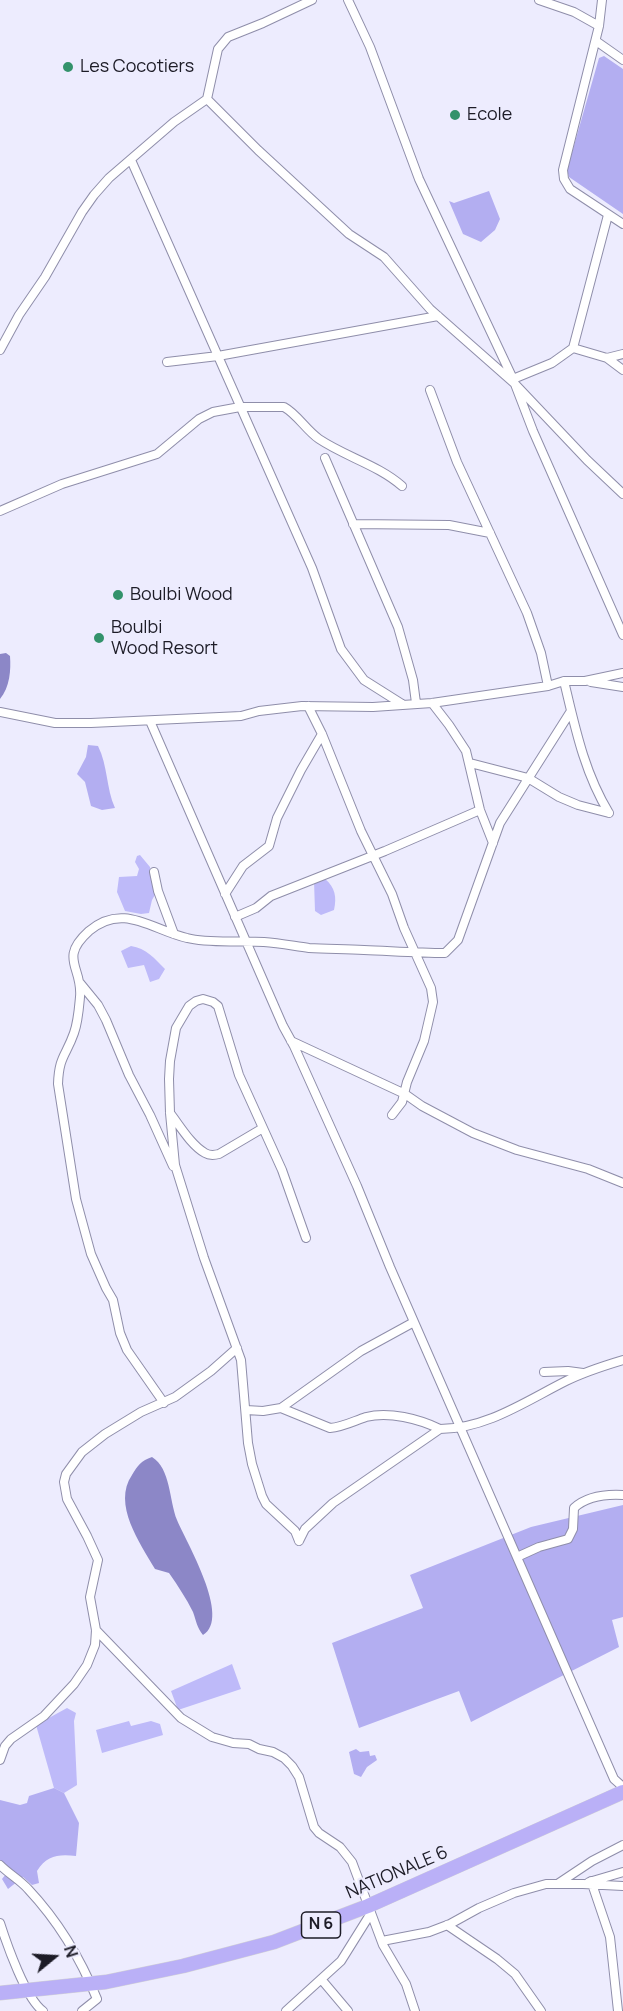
<!DOCTYPE html>
<html>
<head>
<meta charset="utf-8">
<style>
	body { margin:0 }
	#map { position:relative; width:623px; height:2011px; overflow:hidden; background:#edecfe; font-family:Manrope,sans-serif }
	canvas { display:block }
	.north { position:absolute; left:24px; top:1927px; width:60px; height:60px; -webkit-text-stroke:4px #edecfe; paint-order:stroke; rotate:72deg; font-size:16px; font-weight:700; line-height:24px; text-align:center; color:#1d1c27 }
	.north::after { content:''; display:block; margin:auto; width:21px; height:27px; background:#1d1c27; clip-path:polygon(50% 0,100% 100%,50% 72%,0 100%) }
</style>
</head>
<body>
<div id="map">
<canvas width="623" height="2011"></canvas>
<div class="north">N</div>
</div>
<script>
const ctx = document.querySelector('canvas').getContext('2d');
ctx.lineJoin = 'round';
function paint(path, color) {
  ctx.fillStyle = color;
  ctx.fill(path, 'evenodd');
}
function trace(path, color, width, dash) {
  ctx.strokeStyle = color;
  ctx.lineWidth = width;
  ctx.lineCap = dash ? 'butt' : 'round';
  ctx.setLineDash(dash || []);
  ctx.stroke(path);
}
function drawText(font, color, halo, rows, align = 'center') {
  ctx.font = font + ' Manrope,sans-serif';
  ctx.lineWidth = 4.5;
  ctx.setLineDash([]);
  ctx.textBaseline = 'middle';
  ctx.strokeStyle = halo;
  ctx.fillStyle = color;
  for (const [text, x, y, turn = 0] of rows) {
    ctx.save();
    ctx.translate(x, y);
    ctx.rotate((+turn || 0) * Math.PI / 180);
    ctx.textAlign = isNaN(turn) ? turn : align;
    if (halo) ctx.strokeText(text, 0, 0);
    ctx.fillText(text, 0, 0);
    ctx.restore();
  }
}
const green = new Path2D(`
	M140,855L150,867L152,883L156,893L152,900L149,913L141,914L125,911L117,892L119,877L137,876L139,869L135,862L137,856Z
	M325,879C335,887 337,897 334,910L321,915L315,911L314,881Z
	M131,946C146,948 155,959 165,969L159,979L150,982L144,965L128,968L121,951Z
	M232,1664L241,1689L178,1710L171,1691Z
	M67,1708L76,1713L74,1721L77,1785L64,1793L54,1788L36,1725Z
	M129,1721L131,1726L151,1721L160,1724L163,1735L102,1753L96,1730Z`);
const forest = new Path2D(`
	M604,56L623,69V214L569,177L567,170L599,58Z
	M489,191L500,219L495,230L481,242L463,234L449,201L454,203Z
	M88,745L98,746C108,766 106,788 115,808L102,810L91,806L85,782L77,774L86,757Z
	M623,1505V1617L612,1620L619,1647L471,1722L459,1691L359,1728L332,1643L423,1608L410,1575L531,1527Z
	M356,1749L360,1752L369,1751L370,1756L375,1755L377,1760L367,1767L361,1777L354,1774L349,1752Z
	M54,1788L64,1793L79,1823L76,1856C59,1854 47,1855 37,1871L39,1883L32,1885L23,1877L8,1889L2,1879L6,1874L0,1866V1800L20,1805L27,1803L29,1796Z`);
const water = new Path2D(`
	M6,653L10,656C11,670 10,687 0,699V654Z
	M152,1457C171,1469 169,1500 177,1520C186,1542 232,1618 203,1635C197,1628 196,1620 193,1612C186,1598 178,1586 169,1573L155,1569C140,1543 112,1504 132,1475C138,1465 141,1461 152,1457Z`);
const minor = new Path2D(`
	M348,0L370,47L419,179L513,379
	M539,0L574,12L599,26
	M602,0L599,26L563,170L564,179L570,189L623,224
	M596,41L623,60
	M207,99L258,150L349,234L384,257L430,309L514,383L587,460L623,494
	M131,160L312,568L341,649L364,680L402,704
	M608,215L573,348L552,363L513,379L533,431L623,635
	M573,348L607,358L623,354
	M0,350L19,315L45,277L82,212L94,195L109,178L174,122L207,99L218,49L228,37L263,23L312,0
	M607,358L623,370
	M167,362L218,356L438,316
	M430,390L457,462L527,613L541,653L548,686
	M325,458L398,627L413,680L416,703
	M0,511L62,484L157,454L199,419L213,412L240,407H284C297,414 306,430 319,439C346,457 378,465 402,486
	M353,524L449,525L490,533
	M564,681C575,727 584,772 609,813
	M591,682L623,687
	M432,703L449,725L466,751L480,810L493,843
	M308,706L322,734L361,831L392,894L404,928L431,988L433,1002L424,1041L407,1082L402,1102L392,1115
	M0,712L55,723H91L241,716L259,711L302,706L373,707L432,703L548,686L564,681H585L623,673
	M150,721L283,1026L294,1046L357,1186L390,1267L614,1779L623,1787
	M470,763L528,778L559,797L578,805L609,813
	M154,872L158,891L174,934
	M225,894L243,866L269,846L277,818L301,770L322,734
	M235,917L256,908L271,896L385,851L480,810
	M80,983L98,1005L106,1020L129,1075L150,1115L173,1166
	M291,1041L405,1094L422,1106L473,1133L517,1150L588,1169L623,1183
	M170,1113C180,1126 191,1145 205,1153C210,1156 215,1155 219,1154L263,1128
	M544,1372L568,1371L583,1373
	M164,1403L127,1350L120,1333L113,1300L106,1288L91,1254L76,1199L58,1084C59,1056 66,1056 74,1033C78,1022 79,1008 80,997C83,967 58,959 89,931C123,902 152,930 187,938C210,944 240,940 264,942C279,943 294,946 309,948C327,949 345,949 364,950C391,951 418,953 445,953L458,940L500,823L571,711
	M281,1408L361,1351L414,1322
	M246,1410L263,1411L281,1408L330,1428C343,1427 354,1421 366,1417C389,1411 419,1419 440,1429
	M299,1541L295,1531L266,1504L262,1496L252,1464L248,1443L241,1360L204,1258L175,1165L170,1113L169,1079L170,1061L176,1028L189,1006L196,1001L203,999L213,1002L218,1006L239,1075L282,1170L306,1238
	M299,1541L305,1529L333,1503L440,1429C486,1429 526,1401 566,1381C584,1372 603,1366 623,1360
	M517,1557L539,1547L568,1539L573,1529L574,1508C587,1496 605,1494 623,1495
	M96,1630L181,1718L212,1737L233,1743L249,1744L259,1749L273,1752L284,1758L292,1766L299,1777L314,1827L319,1833L340,1847L352,1862L383,1945L406,1984L415,2011
	M0,1760L5,1746L11,1739L44,1716L74,1684L87,1665L95,1645L96,1630L90,1597L98,1560L87,1536L67,1499L64,1482L66,1474L82,1452L105,1434L141,1412L175,1397L211,1371L237,1348
	M0,1865C9,1874 20,1880 28,1889C59,1922 80,1957 97,1999L82,2011
	M591,1881L610,1937L618,2011
	M589,1882L623,1872
	M559,1883L592,1861L623,1845
	M0,1923C7,1945 26,1999 43,2011
	M447,1925L497,1959L515,1974L541,2011
	M382,1941L429,1932L450,1924L479,1908L514,1893L546,1884H583L623,1886
	M321,1979L348,2011
	M286,2011L341,1961L371,1913`);
const primary = new Path2D(`
	M0,1993L106,1982L183,1966L274,1942L368,1906L623,1792`);
const markers = [
	[68,67,6,"#33926b"],
	[455,115,6,"#33926b"],
	[118,595,6,"#33926b"],
	[99,638,6,"#33926b"]
];
const shields = [
	[321,1925,39]
];
const shieldNames = [
	["N 6",321,1925]
];
const poiNames = [
	["Les Cocotiers",80,67],
	["Ecole",467,115],
	["Boulbi Wood",130,595],
	["Boulbi",111,628],
	["Wood Resort",111,649]
];
const streetNames = [
	["NATIONALE 6",397,1873,-23]
];
paint(green, '#bebaf9');
paint(forest, '#b3aef1');
paint(water, '#8c87c7');
trace(minor, '#8f8eaa', 10);
trace(primary, '#d2d2d4', 15);
trace(minor, '#fff', 8);
trace(primary, '#bab0f7', 14);
for (const [x, y, r, color] of markers) {
  const dot = new Path2D();
  dot.arc(x, y, r, 0, 2 * Math.PI);
  ctx.fillStyle = color;
  ctx.fill(dot);
  trace(dot, '#edecfe', 2);
}
for (const [x, y, w] of shields) {
  const box = new Path2D();
  box.roundRect(x - w / 2, y - 13, w, 26, 4.5);
  ctx.fillStyle = '#edecfe';
  ctx.fill(box);
  trace(box, '#1d1c27', 1.5);
}
drawText('bold 16px', '#1d1c27', null, shieldNames);
drawText('18px', '#1d1c27', '#edecfe', poiNames, 'left');
drawText('18px', '#1d1c27', '#edecfe', streetNames);
</script>
</body>
</html>
